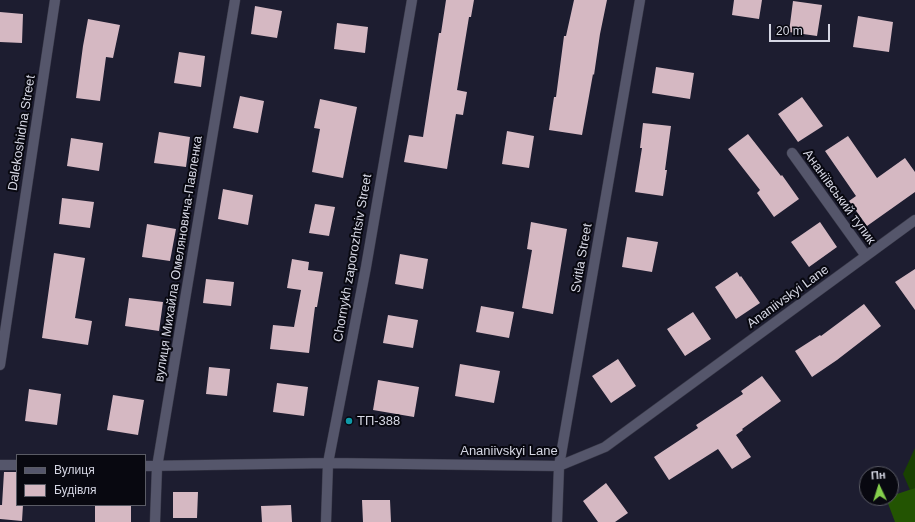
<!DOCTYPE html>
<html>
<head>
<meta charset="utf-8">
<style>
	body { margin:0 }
	#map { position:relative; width:915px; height:522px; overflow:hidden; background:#1d1d30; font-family:Arial,sans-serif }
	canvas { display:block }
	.legend { position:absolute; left:16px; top:454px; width:130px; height:52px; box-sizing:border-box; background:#080810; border:1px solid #5a5b65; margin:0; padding:5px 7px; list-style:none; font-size:12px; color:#d6d7e4 }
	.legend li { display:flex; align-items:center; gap:8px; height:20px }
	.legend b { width:20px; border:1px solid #5a5b65 }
	.north { position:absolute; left:859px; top:466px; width:40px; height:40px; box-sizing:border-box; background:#080810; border:1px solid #5a5b65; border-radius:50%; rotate:356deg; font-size:11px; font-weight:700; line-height:16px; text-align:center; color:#d6d7e4 }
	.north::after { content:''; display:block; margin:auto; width:14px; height:18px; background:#85cf4c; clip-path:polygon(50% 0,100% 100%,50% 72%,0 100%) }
	.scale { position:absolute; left:769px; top:24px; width:61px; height:18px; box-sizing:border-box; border:2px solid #d6d7e4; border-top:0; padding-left:5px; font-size:12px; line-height:14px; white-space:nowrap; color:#d6d7e4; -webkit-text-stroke:3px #080810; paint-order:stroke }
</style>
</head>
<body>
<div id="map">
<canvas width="915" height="522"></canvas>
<ul class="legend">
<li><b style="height:5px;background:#55566b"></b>Вулиця</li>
<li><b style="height:11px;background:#d5b8c2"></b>Будівля</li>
</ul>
<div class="north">Пн</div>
<div class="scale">20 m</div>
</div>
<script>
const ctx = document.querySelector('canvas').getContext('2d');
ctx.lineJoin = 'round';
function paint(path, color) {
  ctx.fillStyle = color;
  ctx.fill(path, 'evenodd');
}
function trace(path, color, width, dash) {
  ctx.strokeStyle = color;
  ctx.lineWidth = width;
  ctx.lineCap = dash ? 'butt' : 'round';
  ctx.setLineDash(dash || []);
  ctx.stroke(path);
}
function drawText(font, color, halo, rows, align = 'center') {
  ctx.font = font + ' Arial,sans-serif';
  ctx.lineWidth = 4;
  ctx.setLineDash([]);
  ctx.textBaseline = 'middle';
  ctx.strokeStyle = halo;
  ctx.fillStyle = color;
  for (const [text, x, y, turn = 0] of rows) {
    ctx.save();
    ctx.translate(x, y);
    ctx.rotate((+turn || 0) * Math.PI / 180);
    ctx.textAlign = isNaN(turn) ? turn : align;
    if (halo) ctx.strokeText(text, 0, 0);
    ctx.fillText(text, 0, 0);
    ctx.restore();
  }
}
const green = new Path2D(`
	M915,448V488L910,490L903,474Z`);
const forest = new Path2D(`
	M915,488V522H895L886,498H891V496Z`);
const building = new Path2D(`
	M446,0H474L471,17H469L457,90L467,92L463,115L456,114L447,169L404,162L409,135L423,137L439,33H441Z
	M574,0H607L600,34L594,75L593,74L582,135L549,130L554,97H556L564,36H566Z
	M734,0H762L759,19L732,15Z
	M793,1L822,5L817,36L789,32Z
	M255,6L282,11L277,38L251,34Z
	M0,12L23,14L22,43L0,42Z
	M858,16L893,22L889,52L853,47Z
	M88,19L120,25L113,58L106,57L100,101L76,98L83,46Z
	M337,23L368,27L365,53L334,49Z
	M179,52L205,56L201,87L174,83Z
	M656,67L694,73L690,99L652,93Z
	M240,96L264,101L258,133L233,128Z
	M802,97L823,126L798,142L778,114Z
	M320,99L357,107L343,178L312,172L320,129L314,128Z
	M643,123L671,126L665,170H667L663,196L635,192L642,148H640Z
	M507,131L534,136L529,168L502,164Z
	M159,132L190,137L186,167L154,163Z
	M748,134L781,176L782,175L799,199L774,217L757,193L760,190L728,149Z
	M848,136L877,178L905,158L915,172V192L867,226L849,201L856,196L825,151Z
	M71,138L103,143L99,171L67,166Z
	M223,189L253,195L248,225L218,219Z
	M62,198L94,202L90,228L59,224Z
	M315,204L335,207L329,236L309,233Z
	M531,222L567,229L553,314L522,308L532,250L527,249Z
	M820,222L837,247L809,267L791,242Z
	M147,224L176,229L170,261L142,257Z
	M627,237L658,242L652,272L622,267Z
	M54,253L85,258L75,318L92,321L88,345L42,338Z
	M400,254L428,259L423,289L395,284Z
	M292,259L309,262L308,270L323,272L317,307H315L309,353L270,349L273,325L294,327L301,290L287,288Z
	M915,269V310L895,282Z
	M737,272L740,277L741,276L760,303L736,319L715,287Z
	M206,279L234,282L231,306L203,303Z
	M129,298L163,302L159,331L125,326Z
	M864,304L881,326L837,360L812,377L795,351L820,335L821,336Z
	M481,306L514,312L509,338L476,332Z
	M693,312L711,339L685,356L667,329Z
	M388,315L418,320L413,348L383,343Z
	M618,359L636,386L611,403L592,376Z
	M460,364L500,371L494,403L455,396Z
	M209,367L230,369L227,396L206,394Z
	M762,376L781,401L742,429L743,430L736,435L751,457L732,469L718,449L669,480L654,457L698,428L696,425L743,394L741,391Z
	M378,380L419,387L414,417L373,410Z
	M277,383L308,387L304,416L273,412Z
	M29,389L61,394L57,425L25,421Z
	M113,395L144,400L138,435L107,430Z
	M4,472H17V505H23L22,521L0,519V505H2Z
	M606,483L628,513L615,522H598L583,501Z
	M173,492H198L197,518H173Z
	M362,500H390L391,522H363Z
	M95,505H131V522H95Z
	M291,505L292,522H262L261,506Z`);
const minor = new Path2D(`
	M792,153L866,256
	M0,365L55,0
	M0,465H17
	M145,466L328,463L559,466L605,447L915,220
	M155,522L157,467L235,0
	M326,522L328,463L366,267L412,0
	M557,522L559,466L640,0`);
const markers = [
	[349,421,4,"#0f9aa8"]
];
const streetNames = [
	["Dalekoshidna Street",22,133,-81],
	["Ананіївський тупик",839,197,54],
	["Chornykh zaporozhtsiv Street",353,258,-80],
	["Svitla Street",582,258,-80],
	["вулиця Михайла Омеляновича-Павленка",179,259,-81],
	["Ananiivskyi Lane",788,297,-36],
	["Ananiivskyi Lane",509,451]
];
const poiNames = [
	["ТП-388",357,421]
];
paint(green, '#194101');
paint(forest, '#235402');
paint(building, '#d5b8c2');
trace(minor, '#393948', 11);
trace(minor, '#55566b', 10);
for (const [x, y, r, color] of markers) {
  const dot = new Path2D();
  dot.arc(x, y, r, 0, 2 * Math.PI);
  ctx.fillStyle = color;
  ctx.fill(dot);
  trace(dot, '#080810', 1.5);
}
drawText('13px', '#d6d7e4', '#080810', streetNames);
drawText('13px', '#d6d7e4', '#080810', poiNames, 'left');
</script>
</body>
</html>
